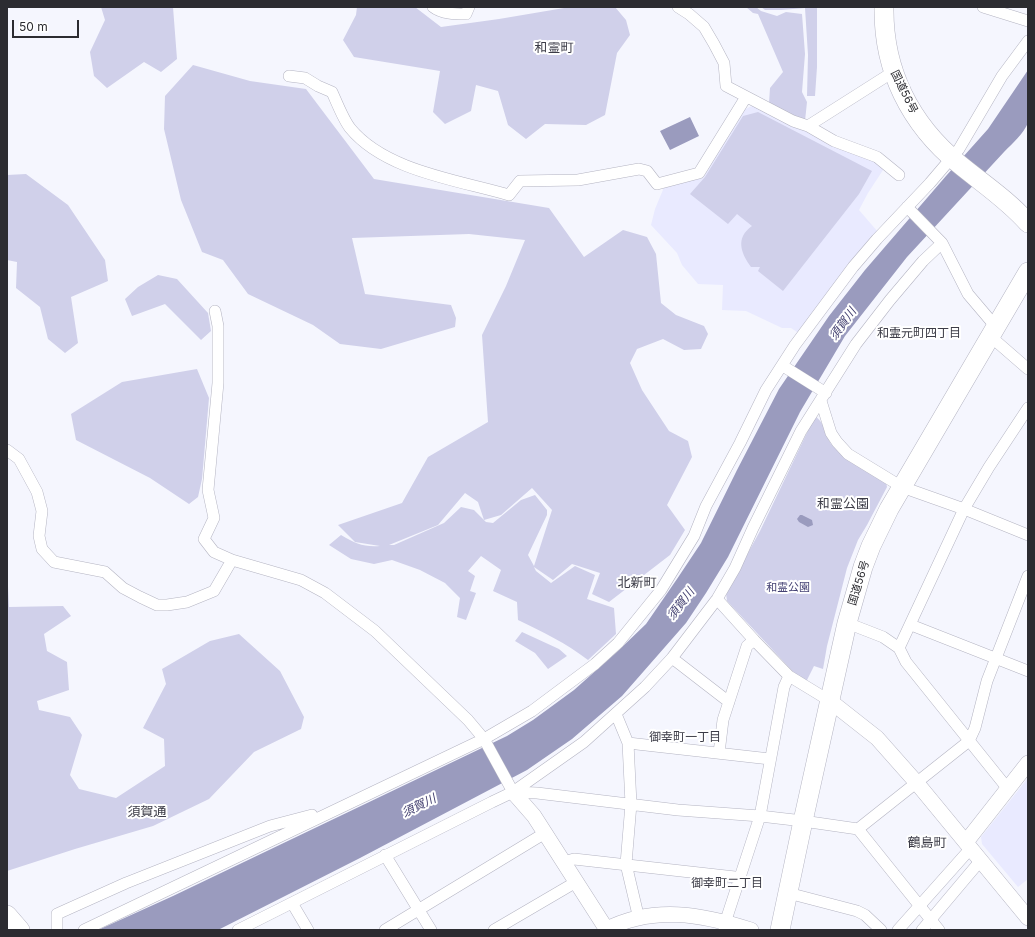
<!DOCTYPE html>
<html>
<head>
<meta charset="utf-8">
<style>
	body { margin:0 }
	#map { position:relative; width:1035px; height:937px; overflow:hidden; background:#f5f6fe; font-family:Inter,sans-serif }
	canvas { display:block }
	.frame { position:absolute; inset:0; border:8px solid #2c2c31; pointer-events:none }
	.scale { position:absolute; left:12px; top:20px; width:67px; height:18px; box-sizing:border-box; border:2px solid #2c2c31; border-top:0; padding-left:5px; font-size:12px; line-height:14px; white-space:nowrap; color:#2c2c31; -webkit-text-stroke:3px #fff; paint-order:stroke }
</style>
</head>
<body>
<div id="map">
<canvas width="1035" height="937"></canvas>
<div class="frame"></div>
<div class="scale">50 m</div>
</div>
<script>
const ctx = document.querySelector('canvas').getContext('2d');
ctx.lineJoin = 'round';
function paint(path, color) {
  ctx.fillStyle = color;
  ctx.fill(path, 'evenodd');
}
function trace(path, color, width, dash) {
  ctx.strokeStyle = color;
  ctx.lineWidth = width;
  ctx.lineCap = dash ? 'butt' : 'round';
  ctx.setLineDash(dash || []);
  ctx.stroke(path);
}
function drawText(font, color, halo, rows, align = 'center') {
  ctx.font = font + ' Inter,"Noto Sans JP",sans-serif';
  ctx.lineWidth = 4;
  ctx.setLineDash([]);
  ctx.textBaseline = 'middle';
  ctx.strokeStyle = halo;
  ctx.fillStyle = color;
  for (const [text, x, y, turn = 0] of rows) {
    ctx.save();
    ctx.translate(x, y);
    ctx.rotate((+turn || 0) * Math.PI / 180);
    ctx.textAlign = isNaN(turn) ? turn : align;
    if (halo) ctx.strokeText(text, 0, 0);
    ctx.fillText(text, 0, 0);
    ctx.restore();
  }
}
const built = new Path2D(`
	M754,105L876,160L885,167L868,193L859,210L878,232L800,334L791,328H782L746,311L722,310L723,285L698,284L682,265L677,253L651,225L655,209L665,185L703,178L741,111Z
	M1028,778V879L1018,887L982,844L981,837Z`);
const green = new Path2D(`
	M101,7H173L177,59L161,72L144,62L107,88L94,76L90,52L105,20Z
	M357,7H415L441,27L499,19L570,7H615L626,20L630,35L617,53L605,115L586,125L545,124L526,139L508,125L498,91L476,85L471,111L445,124L433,112L440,71L354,57L343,40L356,15Z
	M746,7H756L761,11L777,16L786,12L802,14L805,54L802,92L807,102L805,121L769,103L770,88L783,72L758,14L753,13Z
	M761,7H817V67L815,96H807L808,55L805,8L781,10H765Z
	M193,65L250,81L306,89L374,179L549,208L584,257L623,230L647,237L656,254L661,303L676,315L704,326L708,334L701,349L684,350L663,339L637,349L630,363L642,390L669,431L688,441L692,457L667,505L685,530L670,555L609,602L592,594L600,573L572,564L553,580L534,567L536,571L551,583L575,566L595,575L587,599L614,608L616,634L588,660C566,643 543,632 518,620L517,602L493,591L501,570L481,556L468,571L475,576L470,591L476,593L466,620L457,617L460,598L445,583L420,570L392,560L374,564L351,559L329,545L341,535C356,544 363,547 380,546L355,542L338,525L402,503L428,457L488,422L482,335L506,286L525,240L469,234L352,238L365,294L451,305L456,318L455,327L381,349L340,344L313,325L248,294L223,260L202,252L181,200L164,129L165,96ZM532,488L552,510L534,566L528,555L547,515V510L535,495L521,500L493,523L486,522L474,510L461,507L444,523L394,545H389L438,525L465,493L478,502L484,520L501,515Z
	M758,112L872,171L859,194L783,291L758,271L760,267H751C741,253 735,238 752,226L737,214L728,224L690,194L705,177L743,116Z
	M26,174L68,205L105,260L108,281L71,297L78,343L65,353L48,339L40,307L16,288L17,262L7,260V175Z
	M158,275L177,279L208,313L211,331L201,340L165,304L132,316L125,299L138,287Z
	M197,369L209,398L202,479L198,497L189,504L150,478L76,440L71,414L122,382Z
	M815,416C827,425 825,437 832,445C846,460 868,470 886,482L887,487L867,525L858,540L847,568L827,646L823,669L814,666L806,682L798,677L727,601L726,593L760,531Z
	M7,566L9,607L63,606L71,616L44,634L47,651L67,662L69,690L37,701L39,710L70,717L82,735L70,775L79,789L116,798L165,766L164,739L143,728L166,684L162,669L210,641L239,634L280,671L304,717L301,729L254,752L209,799L153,826L75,849L7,871Z
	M522,632L559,649L567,656L548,669L535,653L515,641Z`);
const water = new Path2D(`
	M1028,70V123C1023,134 1013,143 1004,152L907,257L845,336L800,412L728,557L706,593L686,623L622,696L572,739L527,770L360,858L218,930H98L173,896L507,736L533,720L574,690L619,650L646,624L677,579L701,543L737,470L779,389L829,316L865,270L946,176L988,129Z
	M690,117L699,136L670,150L660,131Z
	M800,515H802L812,520L813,525L808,527L799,522L797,519Z`);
const street = new Path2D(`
	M433,7C442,14 455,14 466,14L469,7
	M678,7L689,14L704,27L714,44L724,63L726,86L793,121L808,126L834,141L877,157L899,175
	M983,7L1028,21
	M289,76L305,78L318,86L332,92C337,103 343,119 350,128C385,171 458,180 509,195L520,181L578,180L639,169L647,171L657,184L699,173L746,97
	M808,126L893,72
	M907,207L942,243L968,294L996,327
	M215,311L218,326V383L208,490L214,518L204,539L214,552L232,560
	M990,336L1028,369
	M783,366L826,393
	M821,401L831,433L837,442L848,454L902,487L964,509L1028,535
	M7,450L19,459L37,492L42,511L39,536L42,549L54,562L105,572L123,588L140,597L157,605H167L187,602L214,591L232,560L301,580L325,593L375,631L468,720L484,739L513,792
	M717,599L754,640L789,676L830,701
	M847,623L883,637L899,648L906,662L1008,789
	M911,625L1028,671
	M899,648L964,509L989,467L1028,408
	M672,658L729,702
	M616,714L628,743L770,759
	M628,743L631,804L626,864L639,919
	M719,753L723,720L747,646L754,640
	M513,792L537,793L678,810L760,816L803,821L858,829L939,930
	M858,829L969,741L975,728L987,681L1028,576
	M385,855L431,930
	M564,862L574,859L735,877L739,879
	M788,893L857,911L865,915L881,930
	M292,903L308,930
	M57,930V914L126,883L270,826L312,815
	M84,930L484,739L532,711L595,664L618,643L661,590L694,536L706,506L740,443L766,390L795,345L853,267L877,239L930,183L959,149L1002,76L1028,41
	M238,930L492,802L513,792L584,742L645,687L672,658L717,599L735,568L753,528L801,431L856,344L890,300L923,261L942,243
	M385,930L545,833
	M494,930L576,882
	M724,930L727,917L760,816L784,687L789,676
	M898,930L971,848
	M922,930L981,860`);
const secondary = new Path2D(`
	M830,701L877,738L916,782L1028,918
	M513,792L534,816L607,930
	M966,842L1028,763
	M605,930C653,905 702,914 751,930`);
const highway = new Path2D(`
	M884,7C883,70 910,124 959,164C982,183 1008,200 1028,223
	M7,915L20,930
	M780,930L803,821L847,623L863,567L871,546L889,509L1028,272`);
const streetNames = [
	["国道56号",904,92,64],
	["国道56号",859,583,-73]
];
const parkNames = [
	["和霊公園",788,588]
];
const waterNames = [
	["須賀川",843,324,-54],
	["須賀川",681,604,-53],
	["須賀川",419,806,-26]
];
const neighbourhoodNames = [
	["和霊元町四丁目",919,333],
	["御幸町一丁目",685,737],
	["御幸町二丁目",727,883]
];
const quarterNames = [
	["和霊町",554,48],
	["和霊公園",843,504],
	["北新町",637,583],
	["須賀通",147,812],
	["鶴島町",927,843]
];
paint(built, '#e9eaff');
paint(green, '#d0d0ea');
paint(water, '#9a9bbe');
trace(street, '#b4b4c2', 12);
trace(secondary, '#b4b4c2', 16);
trace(highway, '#b4b4c2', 20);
trace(street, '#fff', 11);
trace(secondary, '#fff', 15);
trace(highway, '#fff', 19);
drawText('11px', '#2c2c31', '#fff', streetNames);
drawText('11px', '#444173', '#fff', parkNames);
drawText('italic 12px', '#3f3c6d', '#fff', waterNames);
drawText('12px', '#3c3c47', '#fff', neighbourhoodNames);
drawText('13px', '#3c3c47', '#fff', quarterNames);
</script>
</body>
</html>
